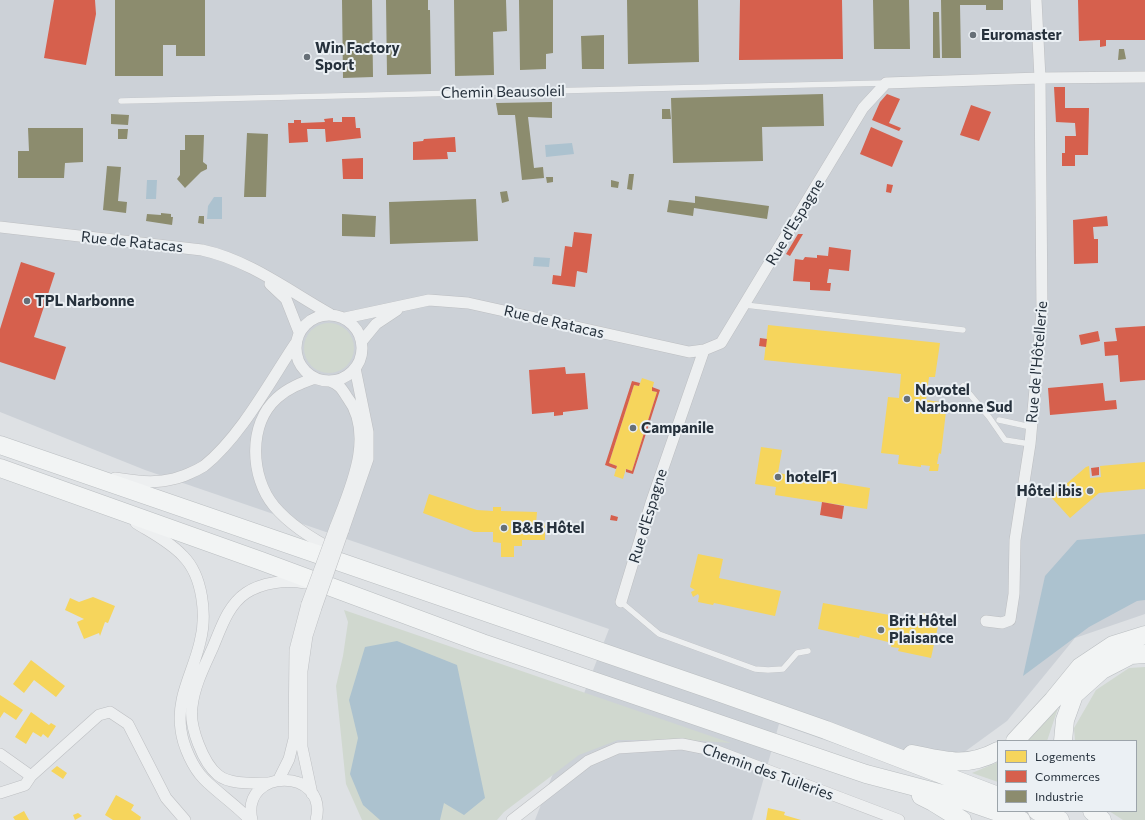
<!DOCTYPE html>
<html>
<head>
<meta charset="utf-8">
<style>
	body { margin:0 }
	#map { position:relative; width:1145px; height:820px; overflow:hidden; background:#dee1e4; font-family:Commissioner,sans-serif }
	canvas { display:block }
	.legend { position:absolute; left:997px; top:740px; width:140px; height:72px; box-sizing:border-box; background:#ebf0f4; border:1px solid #9ca4aa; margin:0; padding:5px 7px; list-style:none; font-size:12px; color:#26313c }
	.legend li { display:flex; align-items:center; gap:8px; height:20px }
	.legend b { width:20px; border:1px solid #9ca4aa }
</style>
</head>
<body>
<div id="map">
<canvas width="1145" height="820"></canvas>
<ul class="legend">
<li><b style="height:11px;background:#f6d55c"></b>Logements</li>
<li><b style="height:11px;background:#d6604d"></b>Commerces</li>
<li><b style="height:11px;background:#8c8c6e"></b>Industrie</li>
</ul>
</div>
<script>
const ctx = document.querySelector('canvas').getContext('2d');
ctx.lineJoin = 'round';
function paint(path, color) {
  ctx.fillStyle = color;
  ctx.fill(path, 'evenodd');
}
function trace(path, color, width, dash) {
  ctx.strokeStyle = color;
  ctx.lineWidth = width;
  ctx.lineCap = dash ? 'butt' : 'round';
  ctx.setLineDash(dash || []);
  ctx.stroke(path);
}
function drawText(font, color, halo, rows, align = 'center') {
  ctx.font = font + ' Commissioner,sans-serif';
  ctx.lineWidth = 4;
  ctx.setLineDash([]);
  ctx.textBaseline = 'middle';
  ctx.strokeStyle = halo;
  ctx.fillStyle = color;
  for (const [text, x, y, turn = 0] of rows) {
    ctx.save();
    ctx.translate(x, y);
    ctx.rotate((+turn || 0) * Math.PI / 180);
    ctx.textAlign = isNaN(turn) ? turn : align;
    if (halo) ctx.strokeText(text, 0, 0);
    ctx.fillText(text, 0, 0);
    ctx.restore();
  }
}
const built = new Path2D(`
	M0,0H1145V614L1075,638L1007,721L930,777L779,724L752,820H535L609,629L145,470L0,412Z`);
const green = new Path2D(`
	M304 348a25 25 0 1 1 50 0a25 25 0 1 1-50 0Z
	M344,610L731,743L687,740H618L579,755L504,812L497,820H362L346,784L336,686L343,656L348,622Z
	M1145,667V820H1123L1109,811H1136V741H1075L1074,728L1096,690L1129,668Z
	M1058,708L1047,741H1027Z
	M998,762V782L972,773Z`);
const water = new Path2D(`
	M572,143L574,154L546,157L545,145Z
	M147,180H157L156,199H146Z
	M214,197H222V219H207L208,206Z
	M534,257L550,258L549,267L533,266Z
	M1145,534V600L1137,601L1089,627L1023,676L1045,576L1077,540Z
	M397,641L457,665L485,798L464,815L444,803L440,820H380L363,805L350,774L358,738L349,700L365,647Z`);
const homes = new Path2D(`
	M768,325L940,343L935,377H929L926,400L947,403L941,454L939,453L937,464H939L938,471H929L930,466L921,465V467L898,464L899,455L881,453L888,397L899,398L901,374L764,360Z
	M642,378L654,382L652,391L657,392L632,471L626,469L623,479L614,476L617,466L609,463L634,385L639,386Z
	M761,447L782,450L778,473L870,488L867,509L775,495L776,487L755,484Z
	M1145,462V489L1099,493L1070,518L1051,497L1086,467L1089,466L1090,478L1101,477L1100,466Z
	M429,494L477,510L493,511V507H501V511L537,512L536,524L545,523V540H522V546H514V557H501V543L493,542V532H474L423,513Z
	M698,554L723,559L719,578L781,591L775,616L714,603L713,605L698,602L699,596L698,594L693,597L691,592L695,590L690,587Z
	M93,597L115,606L108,623L105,622L100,636L99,633L84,639L77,622L84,619L65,610L70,598L79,602Z
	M823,603L906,618L905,622L918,625L921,613L940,617L931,658L898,651L899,648L891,647L892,643L860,635L859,638L818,629Z
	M31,660L65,686L56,697L34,680L24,693L13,684Z
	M0,695L23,710L16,720L4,712L0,718Z
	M31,712L49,725L51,723L56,726L48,738L43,734L41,737L33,732L26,744L15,737Z
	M57,766L67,773L63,779L51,771Z
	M116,795L134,805L131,810L141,817L140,820H113L105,815Z
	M768,808L785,812L784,815L801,820H766Z
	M24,811L29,820H15L13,817Z
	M78,813L82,816L75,820L73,815Z`);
const shops = new Path2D(`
	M54,0H95L96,14L86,65L44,58Z
	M740,0H842L843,59L739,60Z
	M1078,0H1145V40H1106V46L1100,47V40L1079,41Z
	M1054,87H1065V108H1089L1088,155H1075V166H1062V153H1065V136H1076L1075,123L1056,122Z
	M887,94L900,99L889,123L901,128L899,131L872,120L880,102Z
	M971,105L991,112L979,141L960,135Z
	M342,117H355L356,128H360L361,138L326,142L325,129H307L308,142L289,143L288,123H294V120H301V123L325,122L324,119L333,118V122H342Z
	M871,127L903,141L892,167L860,154Z
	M455,137L456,152H447L448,159L413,160V142L423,141L424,139Z
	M363,158V179H343L342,159Z
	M887,184L893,185L891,193L886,192Z
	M1107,216L1108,226L1093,227L1094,239H1098V263L1074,264L1073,220Z
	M574,232L592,234L587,273L577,271L575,287L552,284L553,275L561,276L565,246L572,247Z
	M798,234H803L790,256L786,254Z
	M829,247L851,250L849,271L829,269L827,283H831L830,291L810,290V282L793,281L795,259L803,260L805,257L817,258V255L828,256Z
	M21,262L55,273L34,337L66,347L55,380L0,362V329Z
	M1145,326V380L1120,382L1118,355L1105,356L1104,342L1117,341L1115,328Z
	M1098,331L1100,341L1081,345L1079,335Z
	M760,338L767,339L766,347L759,346Z
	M565,367L566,374L585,373L588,409L563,412V415L554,416V412L532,414L529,370Z
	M632,381L640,383L639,386L634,385L609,463L617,466L616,469L605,465Z
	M1103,383L1105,401L1116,400L1117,409L1050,415L1048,388Z
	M652,387L660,390L633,474L626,472V469L632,471L657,392L652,391Z
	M1099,467V475L1092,476L1091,468Z
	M822,502L844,506L842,519L820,515Z
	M611,515L618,517L617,521L610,520Z`);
const industry = new Path2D(`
	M115,0H205V56H176V45H163V76H115Z
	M342,0H372L373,77L343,78Z
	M386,0H428V10H430L431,74L387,75Z
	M454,0H506L507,31L493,32L494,75L455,76Z
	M519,0H553V53L546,54V69L520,70Z
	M627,0H698L699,62L628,64Z
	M873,0H909L910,49H874Z
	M941,0H1003V10H986V5H960L961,58H942Z
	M933,12H939L940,58H933Z
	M604,35V69H582L581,36Z
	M1119,49H1124L1126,59L1118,60Z
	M823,94L824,126L762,127L763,161L673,163L671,98Z
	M552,102V118L528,117L534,168L543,167L544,178L522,180L515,115H498L496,103Z
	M662,109H670L671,119H662Z
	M111,114L129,115L128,125L111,124Z
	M28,128H83V162L65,163L64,178H18V151H29Z
	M118,129H128L127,139H118Z
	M247,133L268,134L266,197H244Z
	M185,135H204L203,162L207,165V169L201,172L185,188L177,179L180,175V150H185Z
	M107,166L121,167L118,201L127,202L126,213L103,210Z
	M629,174H634L632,190L627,189Z
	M546,177H553V182L547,183Z
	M611,180L619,182L618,188L611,187Z
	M507,191L509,201L502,203L500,192Z
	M695,196L769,206L767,219L694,208L693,216L667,212L669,200L695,203Z
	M476,199L478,241L390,244L389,202Z
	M161,213L171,214V217H173L172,225L146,221L147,214L161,215Z
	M342,214L376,216L375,237L342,236Z
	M199,216H204V224L198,223Z`);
const lane = new Path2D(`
	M121,101L886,83
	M745,305L963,330
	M963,386L989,417L1005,440L1030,444
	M999,420L1031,427
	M621,602L659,634L755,669L768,670L783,669L797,653L808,651`);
const street = new Path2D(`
	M0,227L202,250C249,260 289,291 330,314
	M270,284L286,299L299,332
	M296 348a33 33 0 1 1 66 0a33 33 0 1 1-66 0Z
	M345,318L429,300L468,303L689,352L704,350
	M362,341L376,324L397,310
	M315,378C301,383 288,388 277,398C248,424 250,477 274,506C290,525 314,540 336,551
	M330,381C339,384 342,389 347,397C376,435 350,489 335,528
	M115,478C134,481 154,484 173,479C182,477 196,471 204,466C241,436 269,383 295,344
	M136,523C152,533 170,542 183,556C203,576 207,616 200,642C193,673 176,697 181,730C183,746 193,768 204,779C219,794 236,805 250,820
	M343,531L368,459V432L355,368
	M621,602L651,503L704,350L721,343L863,108L886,83L1040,78L1145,77
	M986,621L1002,623L1010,620L1014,594L1015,540L1030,444L1042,312L1040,78L1036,0
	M0,754L31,776
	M279,779L289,759L294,739L295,650L307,604
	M268,783C254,783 230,785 218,775C203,763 189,726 192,707C194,686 205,665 213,647C221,628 228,605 246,593C261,583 286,579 304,583
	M0,793L25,785L31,776L99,715L110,712L128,724L166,798L185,820
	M312,794L302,747V671L307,636L316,608
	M252,820C240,767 329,767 316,820
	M512,820L588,761L618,748L682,744L717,751L899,820`);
const primary = new Path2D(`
	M0,445L715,691L826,730L998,796
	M0,468L261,561L482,643L866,774L954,797L1021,820
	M1015,741L1053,700L1080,667L1113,645L1145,635
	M1063,741L1065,720L1074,695L1102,670L1131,655L1145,654
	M912,754C945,761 966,768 998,751
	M921,796L933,802L962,820
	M1037,811L1060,820
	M1092,811L1102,820`);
const streetBridge = new Path2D(`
	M307,604L335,528
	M316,608L343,531`);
const markers = [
	[973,35,4,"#666f77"],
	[307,57,4,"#666f77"],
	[27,301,4,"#666f77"],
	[907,399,4,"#666f77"],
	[633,428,4,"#666f77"],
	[778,477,4,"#666f77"],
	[1090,491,4,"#666f77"],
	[504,528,4,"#666f77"],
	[881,630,4,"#666f77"]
];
const poiNames = [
	["Euromaster",981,35],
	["Win Factory",315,48],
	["Sport",315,65],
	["TPL Narbonne",35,301],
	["Novotel",915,390],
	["Narbonne Sud",915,407],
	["Campanile",641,428],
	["hotelF1",786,477],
	["Hôtel ibis",1082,491,"right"],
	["B&B Hôtel",512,528],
	["Brit Hôtel",889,621],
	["Plaisance",889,638]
];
const streetNames = [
	["Chemin Beausoleil",503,92,-1],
	["Rue d'Espagne",795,222,-59],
	["Rue de Ratacas",132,242,6],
	["Rue de Ratacas",554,322,13],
	["Rue de l'Hôtellerie",1037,362,-85],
	["Rue d'Espagne",648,516,-73],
	["Chemin des Tuileries",768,772,20]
];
paint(built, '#ccd1d7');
paint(green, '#d0d8cf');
paint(water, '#acc2cf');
paint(homes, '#f6d55c');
paint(shops, '#d6604d');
paint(industry, '#8c8c6e');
trace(lane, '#bdbfc2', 6);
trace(street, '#bdbfc2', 12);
trace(primary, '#babec1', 19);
trace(lane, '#edeff0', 5.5);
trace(street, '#edeff0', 11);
trace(primary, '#f2f4f4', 18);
trace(streetBridge, '#bdbfc2', 12, []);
trace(streetBridge, '#edeff0', 11);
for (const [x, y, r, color] of markers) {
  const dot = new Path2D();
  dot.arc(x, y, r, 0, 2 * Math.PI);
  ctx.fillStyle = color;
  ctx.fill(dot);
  trace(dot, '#ebf0f4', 1.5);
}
drawText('bold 15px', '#26313c', '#ebf0f4', poiNames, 'left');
drawText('15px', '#26313c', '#ebf0f4', streetNames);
</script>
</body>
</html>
